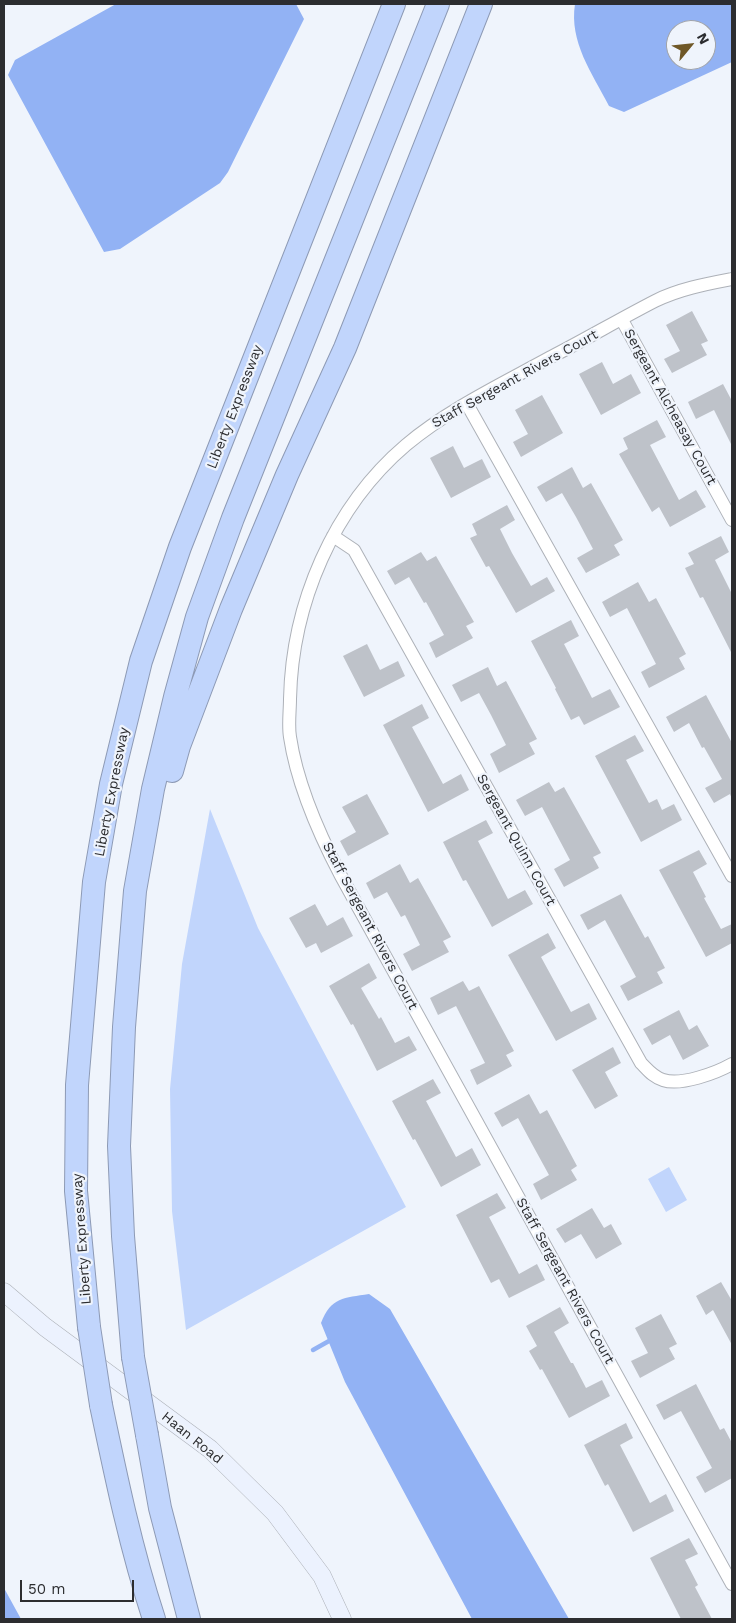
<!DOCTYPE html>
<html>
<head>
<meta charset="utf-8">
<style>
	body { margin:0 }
	#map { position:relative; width:736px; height:1623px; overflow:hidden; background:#eff4fc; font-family:"Work Sans",sans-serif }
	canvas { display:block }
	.frame { position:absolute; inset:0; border:5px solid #2c2d30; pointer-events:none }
	.north { position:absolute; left:666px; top:20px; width:50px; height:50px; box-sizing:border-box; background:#eff4fc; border:1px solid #a1a4aa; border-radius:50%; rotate:62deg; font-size:14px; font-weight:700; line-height:20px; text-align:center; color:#2c2d30 }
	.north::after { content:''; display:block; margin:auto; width:18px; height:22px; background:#6f5828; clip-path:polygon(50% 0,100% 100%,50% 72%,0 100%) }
	.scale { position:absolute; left:20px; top:1580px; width:114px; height:22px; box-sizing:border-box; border:2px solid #2c2d30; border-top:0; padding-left:6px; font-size:15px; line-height:18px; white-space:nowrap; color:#2c2d30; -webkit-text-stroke:4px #eff4fc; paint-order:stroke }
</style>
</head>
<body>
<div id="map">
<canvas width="736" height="1623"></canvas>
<div class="frame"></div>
<div class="north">N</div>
<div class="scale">50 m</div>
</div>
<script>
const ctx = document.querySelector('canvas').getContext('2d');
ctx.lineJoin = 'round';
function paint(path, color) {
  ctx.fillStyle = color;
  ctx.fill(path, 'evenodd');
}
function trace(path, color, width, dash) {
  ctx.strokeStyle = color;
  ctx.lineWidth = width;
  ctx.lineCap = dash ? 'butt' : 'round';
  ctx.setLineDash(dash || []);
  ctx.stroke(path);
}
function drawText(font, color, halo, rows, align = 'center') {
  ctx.font = font + ' "Work Sans",sans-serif';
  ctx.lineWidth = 4.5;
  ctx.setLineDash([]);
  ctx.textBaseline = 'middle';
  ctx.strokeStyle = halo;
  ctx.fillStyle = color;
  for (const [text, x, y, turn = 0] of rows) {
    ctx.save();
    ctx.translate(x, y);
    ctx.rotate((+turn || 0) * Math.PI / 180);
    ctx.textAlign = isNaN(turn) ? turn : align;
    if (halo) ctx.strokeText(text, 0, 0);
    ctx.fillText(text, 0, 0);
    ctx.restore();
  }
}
const green = new Path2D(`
	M210,809L258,928L406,1207L186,1330L172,1211L170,1089L182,964Z
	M669,1167L687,1200L666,1212L648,1179Z`);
const water = new Path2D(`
	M116,4H296L304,19L228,172L220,183L120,249L104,252L8,75L15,60Z
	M575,4H732V62L624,112L609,106C592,73 569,42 575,4ZM676,30H706V60H676Z
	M369,1294L390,1309L569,1619H472L345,1382L321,1323C331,1297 344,1298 369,1294Z
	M4,1588L21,1619H4Z`);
const stream = new Path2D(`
	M313,1350L329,1341`);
const building = new Path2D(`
	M692,311L708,341L701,344L707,355L672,373L664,359L680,351L666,325Z
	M602,362L613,384L631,374L641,393L601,415L579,374Z
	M723,384L732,401V446L714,410L696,419L688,402Z
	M542,395L563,433L521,457L513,442L528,434L515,410Z
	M657,420L666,437L650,445L679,500L696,490L706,507L670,527L659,507L652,512L619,454L628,449L623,438Z
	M453,446L464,468L482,459L491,477L451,498L430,458Z
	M572,467L583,488L591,483L623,540L614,545L620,555L586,573L577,558L593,549L576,517L562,493L546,502L537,487Z
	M507,505L515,520L500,529L512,553L531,586L547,577L555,591L516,613L489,566L486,567L470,538L477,535L472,524Z
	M721,536L729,552L715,560L732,594V654L703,597L700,598L685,568L694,564L688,553Z
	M421,552L427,561L436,556L474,622L466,626L473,638L436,658L429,643L444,635L426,602L424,603L409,577L395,585L387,571Z
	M638,582L649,602L656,598L686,654L679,658L685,669L649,688L641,672L656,664L627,608L610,617L602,602Z
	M571,620L579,636L564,644L592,698L610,689L620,707L584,725L579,716L571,720L555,689L556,688L531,641Z
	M367,644L380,670L398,661L405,676L364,697L343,656Z
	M488,667L497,686L506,681L537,739L529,743L535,754L499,773L490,754L506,745L491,715L479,693L461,702L452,685Z
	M706,695L732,743V799L730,794L714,803L705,788L722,779L704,747L702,748L689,723L674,732L666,717Z
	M422,704L429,718L412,727L443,784L461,774L469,790L428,812L383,725Z
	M635,735L644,751L626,760L649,803L657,799L662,810L674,804L682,820L641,842L595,756Z
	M549,782L555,792L564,787L601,853L593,857L599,868L564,887L554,869L570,860L542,807L525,816L516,800Z
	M367,794L389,834L348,856L340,841L356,832L342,807Z
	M486,820L493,833L478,841L508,899L525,890L533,904L492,927L466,880L463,881L443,842Z
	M699,850L707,864L693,872L706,897L704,898L721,929L732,924V943L706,957L659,870Z
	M400,864L410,883L418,878L451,937L443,941L449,952L412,971L403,954L420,945L405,915L401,917L387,892L374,899L366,883Z
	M621,894L645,938L648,936L665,968L657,972L663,983L628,1001L620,986L636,977L605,920L588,930L580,915Z
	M315,904L327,926L343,917L353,936L321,953L316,943L306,948L289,918Z
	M548,933L556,948L541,957L571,1012L589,1003L597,1019L556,1041L508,955Z
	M369,963L377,978L361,988L379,1019L381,1017L395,1043L409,1036L417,1050L377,1071L353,1024L351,1025L329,986Z
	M463,981L469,991L479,986L514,1051L506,1055L512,1066L477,1085L470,1070L485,1063L456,1006L438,1015L430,998Z
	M679,1010L689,1030L697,1025L709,1046L683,1060L670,1035L652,1045L643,1029Z
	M613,1047L621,1063L605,1072L618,1096L595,1109L572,1070Z
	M433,1079L441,1093L426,1101L456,1157L472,1148L481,1165L441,1187L415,1139L413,1140L392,1101Z
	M529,1094L540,1114L547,1110L577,1166L571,1170L577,1180L541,1200L533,1184L549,1175L532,1144L518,1118L502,1127L494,1113Z
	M497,1193L506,1208L489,1217L519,1274L537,1264L545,1280L509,1298L499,1279L491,1283L456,1215Z
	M592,1208L604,1228L611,1224L622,1244L596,1259L581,1234L565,1243L556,1229Z
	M721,1282L732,1301V1345L713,1310L706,1315L696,1296Z
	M560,1307L569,1323L554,1332L571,1363H573L586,1388L602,1380L610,1396L569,1418L542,1369L540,1370L529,1351L537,1346L526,1326Z
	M661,1314L677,1344L669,1348L675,1359L640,1378L631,1361L648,1353L635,1328Z
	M696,1384L720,1430L724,1428L732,1443V1478L705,1493L696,1477L712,1468L681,1411L664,1420L656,1405Z
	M626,1423L633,1438L620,1445L650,1503L666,1494L674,1511L633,1532L608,1484L605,1486L584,1445Z
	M689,1538L698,1554L685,1560L698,1585L695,1587L712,1619H681L650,1558Z`);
const street = new Path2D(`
	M732,279C706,284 679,289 655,301C620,319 586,339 551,357C502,384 449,409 406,445C333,507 292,604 290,699C290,711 288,725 290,737C297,784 319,834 341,876L732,1584
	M622,320L732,520
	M467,404L732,876
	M333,536L354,550L641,1063C648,1070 653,1077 663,1080C681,1086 716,1073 732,1064`);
const secondary = new Path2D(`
	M4,1292L45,1327L210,1449L275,1513L322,1576L342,1619`);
const highway = new Path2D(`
	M172,771L179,746L231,609L287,475L345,348L481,4
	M89,1327L76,1191L77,1085L94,882L111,784L141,661L180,547L394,4
	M133,1357L123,1236L119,1146L124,1027L135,891L153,789L175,697L197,617L233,518L438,4
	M101,1405C116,1477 131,1549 154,1619
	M147,1435L160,1508L189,1619`);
const highwayBridge = new Path2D(`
	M89,1327L101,1405
	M133,1357L147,1435`);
const streetNames = [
	["Staff Sergeant Rivers Court",515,379,-29],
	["Liberty Expressway",235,407,-69],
	["Sergeant Alcheasay Court",670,407,61],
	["Liberty Expressway",112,792,-79],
	["Sergeant Quinn Court",516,840,61],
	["Staff Sergeant Rivers Court",370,926,62],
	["Liberty Expressway",82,1239,-94],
	["Staff Sergeant Rivers Court",565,1281,61],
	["Haan Road",192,1438,39]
];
paint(green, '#c1d5fc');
paint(water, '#92b2f4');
trace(stream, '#92b2f4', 4.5);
paint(building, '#bec2c9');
trace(street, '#adb1b8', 14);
trace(secondary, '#adb1b8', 19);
trace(highway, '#8d9ab5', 24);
trace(street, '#fff', 12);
trace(secondary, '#ecf2fe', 18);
trace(highway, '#c1d5fc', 22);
trace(highwayBridge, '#8d9ab5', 24, []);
trace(highwayBridge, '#c1d5fc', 22);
drawText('14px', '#2c2d30', '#eff4fc', streetNames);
</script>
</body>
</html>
